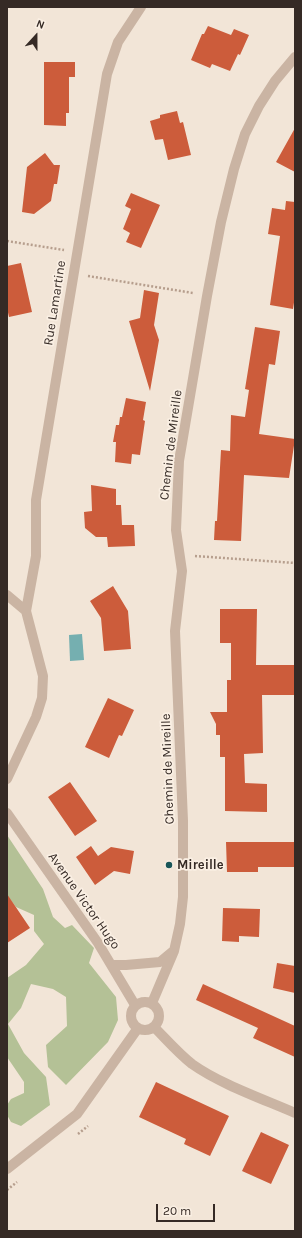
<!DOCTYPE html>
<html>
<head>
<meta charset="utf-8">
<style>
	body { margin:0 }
	#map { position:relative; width:302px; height:1238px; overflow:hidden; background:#f2e5d7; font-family:Karla,sans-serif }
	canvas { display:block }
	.frame { position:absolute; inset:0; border:8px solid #352a25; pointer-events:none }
	.north { position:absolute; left:16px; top:16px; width:40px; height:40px; -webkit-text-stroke:3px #faefe3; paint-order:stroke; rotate:21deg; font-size:11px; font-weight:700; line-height:16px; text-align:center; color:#352a25 }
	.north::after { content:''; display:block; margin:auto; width:14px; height:18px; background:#352a25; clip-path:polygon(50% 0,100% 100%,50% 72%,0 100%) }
	.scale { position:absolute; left:156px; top:1204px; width:59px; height:18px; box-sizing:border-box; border:2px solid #352a25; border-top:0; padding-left:5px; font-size:12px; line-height:14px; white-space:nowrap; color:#352a25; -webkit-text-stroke:3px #faefe3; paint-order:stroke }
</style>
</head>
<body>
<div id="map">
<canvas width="302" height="1238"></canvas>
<div class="frame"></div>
<div class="north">N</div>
<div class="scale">20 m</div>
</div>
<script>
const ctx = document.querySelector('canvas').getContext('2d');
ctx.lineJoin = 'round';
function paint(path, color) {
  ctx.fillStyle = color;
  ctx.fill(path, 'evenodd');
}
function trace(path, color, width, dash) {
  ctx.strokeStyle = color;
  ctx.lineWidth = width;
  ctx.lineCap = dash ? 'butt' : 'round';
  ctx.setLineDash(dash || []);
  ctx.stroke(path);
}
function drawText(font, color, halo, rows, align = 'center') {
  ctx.font = font + ' Karla,sans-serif';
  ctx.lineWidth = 3.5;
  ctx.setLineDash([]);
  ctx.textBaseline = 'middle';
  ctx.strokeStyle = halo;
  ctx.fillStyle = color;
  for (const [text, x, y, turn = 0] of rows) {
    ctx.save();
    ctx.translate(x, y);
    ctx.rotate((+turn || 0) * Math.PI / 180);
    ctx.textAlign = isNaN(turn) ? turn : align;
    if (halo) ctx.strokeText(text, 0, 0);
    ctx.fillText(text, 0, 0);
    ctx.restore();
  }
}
const green = new Path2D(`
	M7,835L43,889L53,917L65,928L72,925L94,948L89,963L116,997L118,1020L108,1042L66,1085L48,1067L46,1045L67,1026L66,997L53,989L31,984L21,1008L8,1024L24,1053L46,1077L50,1105L21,1126L11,1122L7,1115V1105L11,1099L24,1093V1082L7,1057V978L26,965L44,944L34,931V915L16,907L7,895Z`);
const water = new Path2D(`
	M82,634L84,660L70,661L69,635Z`);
const building = new Path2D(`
	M208,26L231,35L234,29L249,35L240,55L238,54L230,71L212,64L210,68L191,60L202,34H204Z
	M44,62H75V77H69V113H66V126L44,125Z
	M177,111L180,123L183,122L191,155L168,160L163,139L155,140L150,121L160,118V115Z
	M295,128V172L276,162Z
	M45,153L54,165H60L57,184H54L51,201L34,214L22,212L27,167Z
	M131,193L160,205L141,248L126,242L130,233L123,229L131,209L125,206Z
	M286,201L295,202V296L293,309L270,305L280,236L268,234L272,208L285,210Z
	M21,263L32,312L9,317L7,308V266Z
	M144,290L159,293L154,325L159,340L150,391L129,321L140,318Z
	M255,327L280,331L275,365L269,364L259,434L295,439L289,478L244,475L241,541L214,540L215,521H217L221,450L230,451L231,415L245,417L249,390L245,389Z
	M126,398L146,402L143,420L145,421L140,455L132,454L131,464L115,462L116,442H113L116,425H119L120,417H122Z
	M91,485L116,489V505H121L122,525H134L135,546L108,547L107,537H96L85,528L84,512L92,511Z
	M113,586L128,611L131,649L104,651L101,618L90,601Z
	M220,609H257L256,665H295V695H262L263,753L244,754L245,783L267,784V812L225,811V757H220V735H216V724L210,712H227V680H231V643H220Z
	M108,698L134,710L122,736L119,735L109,758L85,747Z
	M70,782L97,821L75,836L48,797Z
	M226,842H295V867H258V872H227Z
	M91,846L98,856L111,847L134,851L130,874L114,871L95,885L76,857Z
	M7,894L30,928L7,943Z
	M223,908L260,909L259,937L239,936V942L222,941Z
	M277,963L295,966V993L273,988Z
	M203,984L295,1026V1057L253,1038L258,1028L196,1000Z
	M156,1082L229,1116L210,1156L184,1144L186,1139L139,1117Z
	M261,1132L289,1145L271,1184L242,1171Z`);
const path = new Path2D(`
	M7,241L64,250
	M88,276L193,293
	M195,556L295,563
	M78,1134L88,1126
	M7,1190L17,1182`);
const minor = new Path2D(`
	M7,595L26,611L43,676L42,698L36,717L7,779
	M26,611L36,556V500L107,74L118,42L141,7
	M7,813L98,943L135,1005
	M112,965H126L160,962L172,952
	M131 1016a14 14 0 1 1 28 0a14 14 0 1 1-28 0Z
	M152,1003L174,951L180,924L183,897V821L175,631L182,571L176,530L179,461L207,296L221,222L234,169L245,134L259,106L275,81L295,57
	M154,1027C166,1039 178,1053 192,1064C220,1084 263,1099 295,1113
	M7,1169L77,1114L138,1028`);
const markers = [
	[169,865,4,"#195558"]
];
const streetNames = [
	["Rue Lamartine",55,303,-81],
	["Chemin de Mireille",171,445,-83],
	["Chemin de Mireille",168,769,-92],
	["Avenue Victor Hugo",84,901,55]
];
const poiNames = [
	["Mireille",177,865]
];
paint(green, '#b4c196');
paint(water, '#75afb0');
paint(building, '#cc5c3b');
trace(path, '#b69e8d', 2.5, [2, 2]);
trace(minor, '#cab4a3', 10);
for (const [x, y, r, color] of markers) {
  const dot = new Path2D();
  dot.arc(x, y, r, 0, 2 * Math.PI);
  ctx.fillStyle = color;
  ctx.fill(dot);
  trace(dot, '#faefe3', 1.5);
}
drawText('13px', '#352a25', '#faefe3', streetNames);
drawText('bold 13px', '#352a25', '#faefe3', poiNames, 'left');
</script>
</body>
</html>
